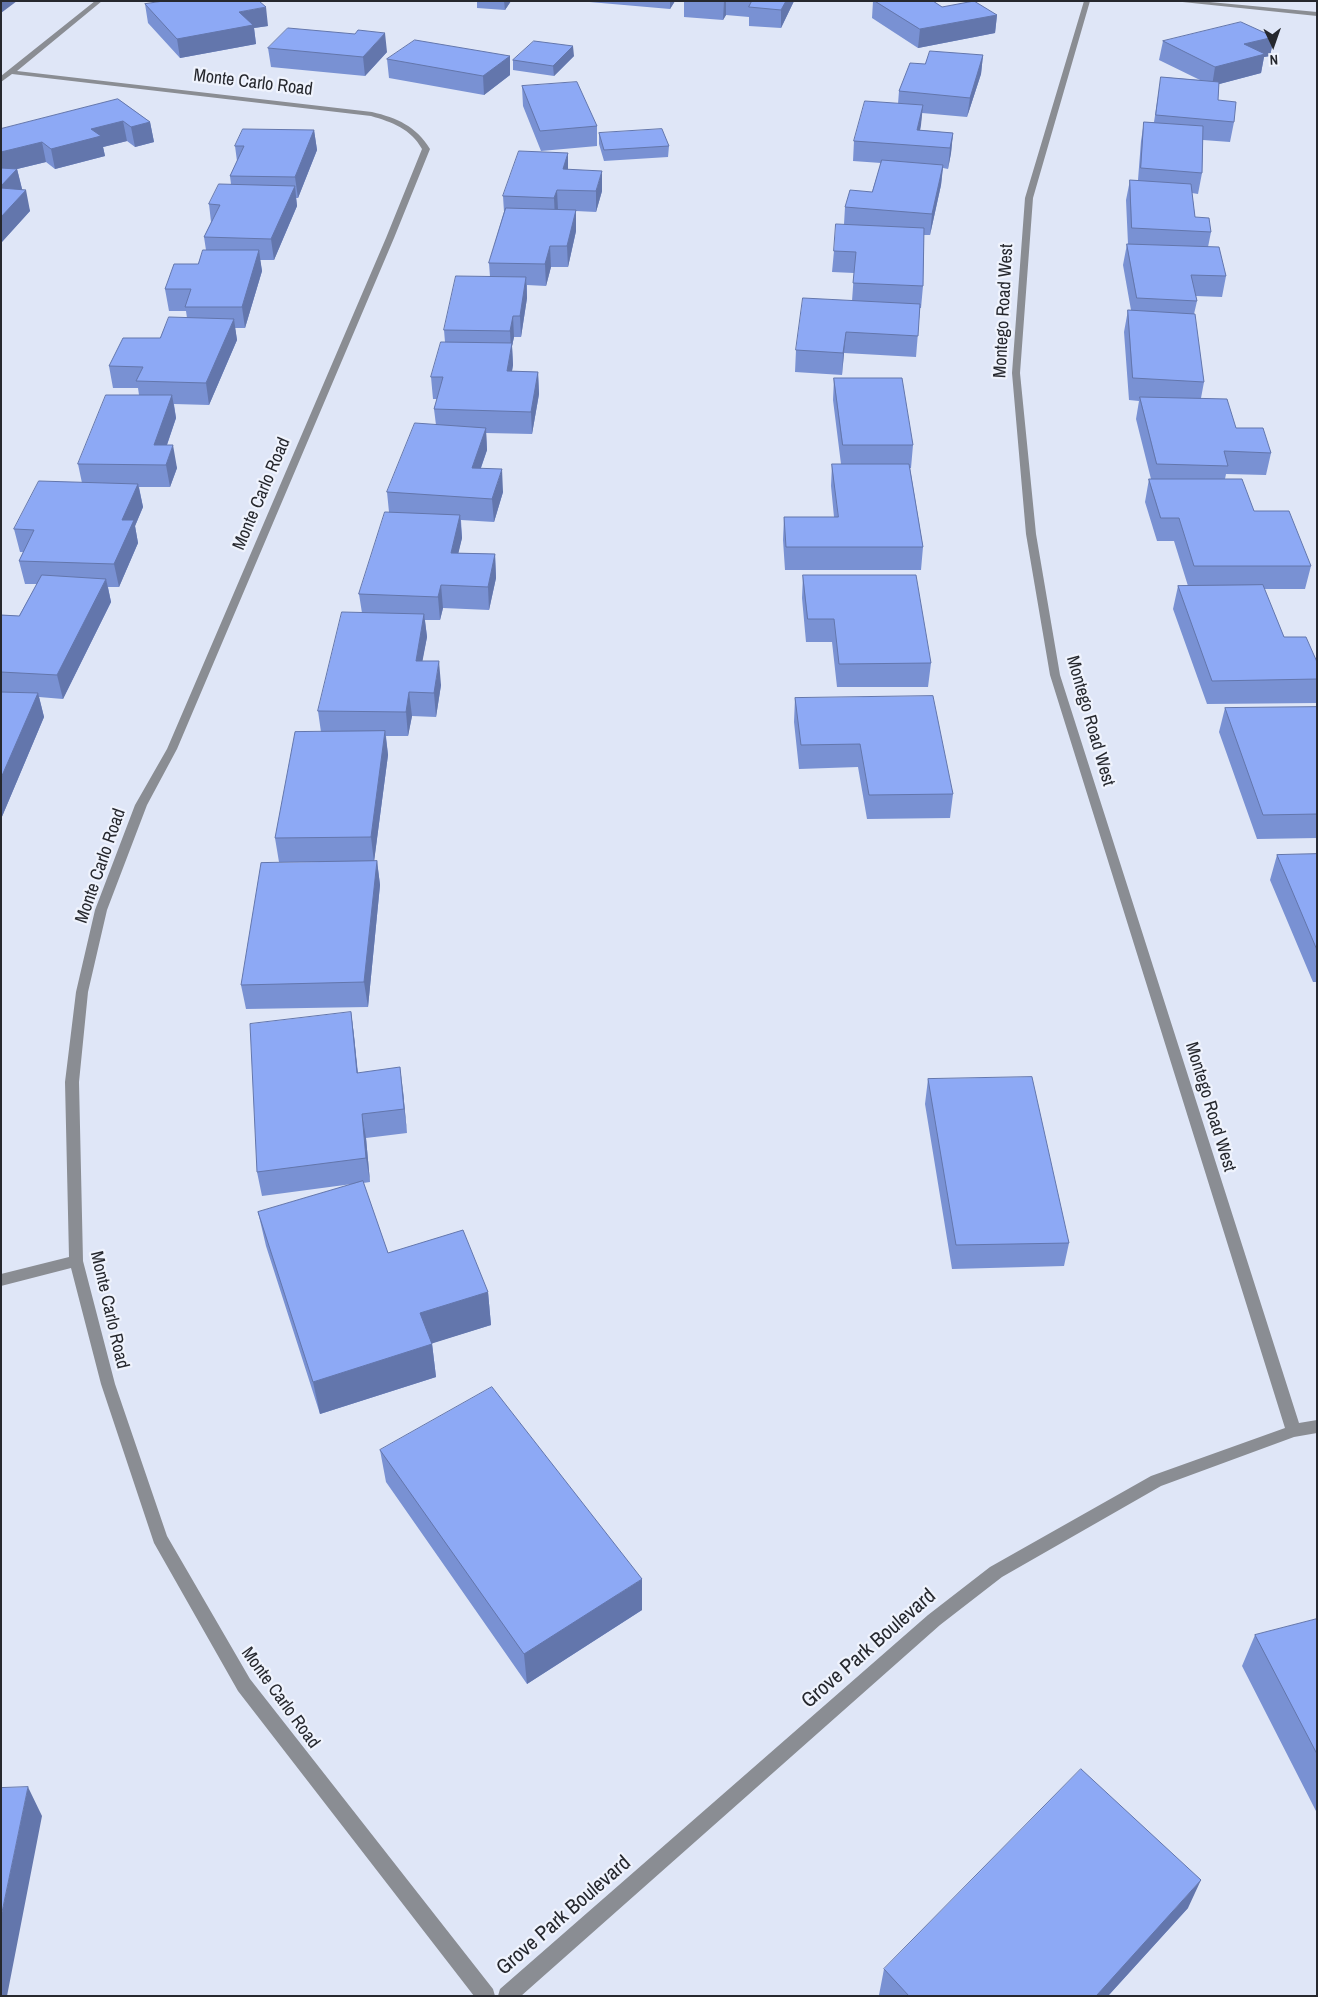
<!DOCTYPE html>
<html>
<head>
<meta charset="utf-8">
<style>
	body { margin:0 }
	#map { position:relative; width:1318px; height:1997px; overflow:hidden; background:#dfe6f7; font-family:"Archivo Narrow",sans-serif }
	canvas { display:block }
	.frame { position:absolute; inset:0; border:2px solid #26282e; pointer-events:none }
	.north { position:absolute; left:1248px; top:20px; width:50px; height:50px; -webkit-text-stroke:4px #eff3fd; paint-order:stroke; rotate:177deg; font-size:14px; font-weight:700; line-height:20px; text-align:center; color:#26282e }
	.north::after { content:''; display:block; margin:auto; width:18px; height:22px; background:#26282e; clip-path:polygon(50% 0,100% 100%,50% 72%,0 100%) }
</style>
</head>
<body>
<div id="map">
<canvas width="1318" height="1997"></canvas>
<div class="frame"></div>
<div class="north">N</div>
</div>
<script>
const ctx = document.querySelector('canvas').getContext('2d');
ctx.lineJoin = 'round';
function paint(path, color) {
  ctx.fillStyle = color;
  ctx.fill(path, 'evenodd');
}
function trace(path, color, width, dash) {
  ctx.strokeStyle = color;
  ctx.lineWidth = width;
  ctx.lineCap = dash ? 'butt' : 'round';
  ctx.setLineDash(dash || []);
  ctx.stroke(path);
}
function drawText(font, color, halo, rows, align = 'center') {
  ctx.font = font + ' "Archivo Narrow",sans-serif';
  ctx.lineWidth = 4.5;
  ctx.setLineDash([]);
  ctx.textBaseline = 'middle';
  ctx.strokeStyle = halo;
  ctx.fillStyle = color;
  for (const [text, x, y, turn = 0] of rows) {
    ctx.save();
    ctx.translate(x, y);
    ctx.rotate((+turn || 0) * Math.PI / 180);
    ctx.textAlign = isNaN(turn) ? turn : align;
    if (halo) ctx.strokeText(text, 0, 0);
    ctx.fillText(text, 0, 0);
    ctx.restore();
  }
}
const minor = new Path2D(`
	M95,1H102L17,71L372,112C397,118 416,126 430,149L394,238L177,749L147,805L107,910L88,992L79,1082L83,1261L115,1384L167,1536L250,1679L493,1989L495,1996H474L238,1691L154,1543L101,1384L71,1268L1,1286V1274L69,1257L65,1082L76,992L95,910L135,805L167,749L386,238L422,149C411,129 392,122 371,116L12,74L1,82V76Z
	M1084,1H1090L1033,198L1020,373L1036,534L1060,675L1299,1423L1317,1420V1433L1294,1437L1161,1486L1002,1577L940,1625L521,1996H498L500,1989L928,1615L990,1567L1151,1476L1285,1428L1050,675L1026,534L1012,373L1025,198Z
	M1173,1H1199L1317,12V16Z`);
const wall = new Path2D(`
	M477,1H511L505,10L477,8Z
	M578,1H675L670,9Z
	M684,1H794L781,28L749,26V17L726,15L723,20L684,17Z
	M873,1H933L942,7L997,15L995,33L918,48L872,18Z
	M145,4L268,26L254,28L256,44L180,58L148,23Z
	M1274,37L1270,56L1264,57L1261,73L1219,84L1218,100L1234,122L1230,142L1203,140L1202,173L1198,194L1192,193L1195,217L1211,232L1208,247L1226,276L1222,297L1196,296L1197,301L1194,314L1204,382L1201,398L1236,428L1271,453L1266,475L1226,474L1225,479L1254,511L1311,566L1305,589H1264L1284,637L1317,662V703L1207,704L1173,609L1178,586H1188L1174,541H1157L1145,502L1149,479H1151L1136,419L1139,401L1129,400L1124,332L1128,310H1131L1123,265L1127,244H1128L1126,200L1130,180H1138L1141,141L1144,122H1154L1161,77L1200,80L1159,60L1163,41Z
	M268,48L387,52L365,76L271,67Z
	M983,55L981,74L967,117L922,113L920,130L953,133L951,153L948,169L943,168L941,185L930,235H924L923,286L921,308H920L916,357L844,353L842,375L795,372L796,350L852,301L854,273L832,272L834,251L844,224L845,207L872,192L881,163L853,161L854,141L898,104L899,91L925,64Z
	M510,56V75L484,95L389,78L387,59Z
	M574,56L554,76L513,70V60Z
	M522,86L597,126V146L541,151L523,106Z
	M118,99L150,122L154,142L135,147L127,141L103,147L105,156L55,169L46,162L17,169L22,189L30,211L1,243V129Z
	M314,130L317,150L298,198H296L297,206L274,260H260L262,271L245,328H235L237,340L209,405L174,404L176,418L167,445L177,468L170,487H139L143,507L135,526L138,543L119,587H108L111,602L63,699L39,697L44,717L1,819V615L19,616L37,584H25L19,561L23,552H20L14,529L82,483L78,464L139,395L138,388H113L109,366L160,338L187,318L186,311H169L165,289L198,264L206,250L204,237L211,222L209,204L231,184L230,176L237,161L235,146Z
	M599,133L669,146L668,157L604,161L599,144Z
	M568,153V169L602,191L596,212L576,211V231L568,267H551L546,286L527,285V298L521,337H514L512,346L513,365L512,371L538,372L539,394L532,434L486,433L487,450L481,468L503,492L494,522L461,520L462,538L458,553L495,554L496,578L489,610L443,608L440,620H425L427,637L422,661L441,685L436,717L412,716L408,736H386L388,755L374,861H377L380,885L368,1007L246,1009L241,985L324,862H279L275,838L321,732L318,711L362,613L359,594L389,512L387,492L436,425L434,409L437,399H433L431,377L445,342L444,330L490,277L489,263L504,212L503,196Z
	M834,378L913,445L911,468H910L923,547L921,570H785L783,540L784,517H834L831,486L832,464H841L833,400Z
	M803,575L931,663L928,687H837L832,642H806L802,598Z
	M795,698L953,794L950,818L867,819L858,767L799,769L794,722Z
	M1317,707V838L1257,839L1219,732L1225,708Z
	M1317,854V982H1313L1270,880L1277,855Z
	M351,1012L354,1036L358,1073L403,1091L407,1133L366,1138L370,1182L363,1183L388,1253L488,1292L491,1325L432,1343L436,1377L320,1414L266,1246L258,1212L352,1184L262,1196L257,1172Z
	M928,1079L1069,1243L1064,1266L952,1269L925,1104Z
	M380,1450L642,1610L527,1684L386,1482Z
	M1317,1619V1813L1242,1666L1255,1635Z
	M1188,1908L1108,1996L879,1995L884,1969Z`);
const shadedWall = new Path2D(`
	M1,1H17L1,13Z
	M504,1H511L505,10Z
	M670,1H675L670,9Z
	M724,1H726V15L723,20Z
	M786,1H794L781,28V10Z
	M266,7L268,26L254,28L256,44L180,58L177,39L239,12Z
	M997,15L995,33L918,48L920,29Z
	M385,33L387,52L365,76L363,57Z
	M1274,37L1270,56L1264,57L1261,73L1212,86L1215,67L1244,44Z
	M573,46L574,56L554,76L553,66Z
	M983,55L981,74L967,117L970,98Z
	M510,56V75L484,95L483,76Z
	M923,105L921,125L917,146V130Z
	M123,121L127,141L103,147L105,156L55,169L51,149L91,129Z
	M150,122L154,142L135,147L131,127Z
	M314,130L317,150L298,198L295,177Z
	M953,133L951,153L948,169L950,148Z
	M42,142L46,162L17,169L22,189L1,196V152Z
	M568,153V173L563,169Z
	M943,165L941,185L930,235L932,214Z
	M602,171V191L596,212V191Z
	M295,186L297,206L274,260L271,239Z
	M26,190L30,211L1,243V217Z
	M557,190L558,210L555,219L554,198Z
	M576,210V231L568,267L567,246Z
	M550,246L551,267L546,286L545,264Z
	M259,250L262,271L245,328L242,307Z
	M526,277L527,298L521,337L520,316Z
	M513,316L514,337L512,346L513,365L508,393L507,371L511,350L510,331Z
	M234,319L237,340L209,405L206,383Z
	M846,332L844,353L842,375L843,353Z
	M538,372L539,394L532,434L531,412Z
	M172,395L176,418L160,465L154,445Z
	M486,428L487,450L473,490L472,468Z
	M173,445L177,468L170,487L166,465Z
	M502,469L503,492L494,522L492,499Z
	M138,484L143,507L135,526L138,543L119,587L114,564L122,520Z
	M460,515L462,538L453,576L451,553Z
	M495,554L496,578L489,610L488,587Z
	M106,579L111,602L63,699L57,675Z
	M441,585L443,608L440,620L438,597Z
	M424,614L427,637L418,685L416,661Z
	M439,661L441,685L436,717L434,693Z
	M409,692L412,716L408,736L406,712Z
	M38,693L44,717L1,819V778Z
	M385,731L388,755L374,862L371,837Z
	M377,861L380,885L368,1007L364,982Z
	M351,1012L354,1036L360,1097L357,1073Z
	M400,1067L403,1091L407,1133L404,1109Z
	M362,1114L366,1138L370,1182L366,1158Z
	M488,1292L491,1325L424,1346L420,1313Z
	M432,1344L436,1377L320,1414L313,1382Z
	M642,1579V1610L527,1684L524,1654Z
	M28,1787L42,1816L7,1996H1V1917Z
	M1201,1880L1188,1908L1108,1996H1096Z`);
const building = new Path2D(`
	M164,1H259L266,7L239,12L253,25L177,39L145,4Z
	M752,1H786L781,10L749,7Z
	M875,1H933L942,7L974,1L997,15L920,29Z
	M1241,22L1274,37L1244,44L1265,54L1215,67L1163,41Z
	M288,28L355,34L358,30L385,33L363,57L268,48Z
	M415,40L510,56L483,76L387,59Z
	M534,41L573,46L553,66L513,60Z
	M930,51L983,55L970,98L899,91L910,63L925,64Z
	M1161,77L1219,82L1218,100L1236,102L1234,122L1156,115Z
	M577,82L597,126L540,131L522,86Z
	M118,99L150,122L131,127L123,121L91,129L101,136L51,149L42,142L1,152V129Z
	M865,101L923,105L917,130L953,133L950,148L854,141Z
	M1144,122L1203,126L1202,173L1141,168Z
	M243,129L314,130L295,177L230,176L244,146H235Z
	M662,129L669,146L604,150L599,133Z
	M519,151L568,153L563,169L602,171L596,191L557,190L554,198L503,196Z
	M882,160L943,165L932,214L845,207L850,190L872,192Z
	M1,168L17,169L1,186Z
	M1130,180L1191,184L1195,217L1209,218L1211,232L1132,228Z
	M219,184L295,186L271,239L204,237L220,205L209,204Z
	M1,188L26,190L1,217Z
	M506,208L576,210L567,246H550L545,264L489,263Z
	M836,224L924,228L923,286L853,283L856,252L834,251Z
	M1127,244L1219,247L1226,276L1191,275L1197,301L1137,298Z
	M203,250H259L242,307H185L191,289H165L174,264H198Z
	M456,276L526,277L520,316H513L510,331L444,330Z
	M803,298L920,304L918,336L846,332L843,353L796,350Z
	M1128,310L1195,314L1204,382L1133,378Z
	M169,317L234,319L206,383L136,381L143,367L109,366L123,338H160Z
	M441,342L512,343L507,371L538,372L531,412L434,409L443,377H431Z
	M834,378H902L913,445H843Z
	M106,395H172L154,445H173L166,465L78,464Z
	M1140,397L1227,399L1236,428H1263L1271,453L1224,451L1228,466L1157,464Z
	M415,423L486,428L472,468L502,469L492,499L387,492Z
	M832,464H909L923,547H786L784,517H838Z
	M1149,479H1242L1254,511H1289L1311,566H1194L1179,518H1161Z
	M39,481L138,484L122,520H134L114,564L19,561L34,530L14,529Z
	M385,512L460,515L451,553L495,554L488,587L441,585L438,597L359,594Z
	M42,575L106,579L57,675L1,672V615L19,616Z
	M803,575H916L931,663L839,664L834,619H808Z
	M1263,585L1284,637H1306L1317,662V679L1212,681L1178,586Z
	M342,612L424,614L416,661H439L434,693L409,692L406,712L318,711Z
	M1,692L38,693L1,778Z
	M933,696L953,794L869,795L860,744L801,745L795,698Z
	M1317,707V814L1263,815L1225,708Z
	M385,731L371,837L275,838L295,732Z
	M1317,854V950L1277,855Z
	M377,861L364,982L241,985L261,863Z
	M351,1012L357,1073L400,1067L404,1109L362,1114L366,1158L257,1172L250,1024Z
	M1032,1077L1069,1243L956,1245L928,1079Z
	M363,1181L388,1253L463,1230L488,1292L420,1313L432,1344L313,1382L258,1212Z
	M492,1387L642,1579L524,1654L380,1450Z
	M1317,1619V1754L1255,1635Z
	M1081,1769L1201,1880L1097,1995L1098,1996H909L884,1969Z
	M28,1787L1,1917V1788Z`);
const streetNames = [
	["Monte Carlo Road",253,83,7],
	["Montego Road West",1004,311,-87],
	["Monte Carlo Road",262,494,-67],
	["Montego Road West",1090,721,74],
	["Monte Carlo Road",101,866,-71],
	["Montego Road West",1210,1107,73],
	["Monte Carlo Road",109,1310,77],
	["Monte Carlo Road",280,1698,54]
];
const nearStreetnames = [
	["Grove Park Boulevard",869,1649,-41],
	["Grove Park Boulevard",564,1916,-41]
];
paint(minor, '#8a8d93');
paint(wall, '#7991d3');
paint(shadedWall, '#6376ac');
paint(building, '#8da9f5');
trace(building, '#6376ac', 1);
drawText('18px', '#26282e', '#eff3fd', streetNames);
drawText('21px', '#26282e', '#eff3fd', nearStreetnames);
</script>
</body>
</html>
